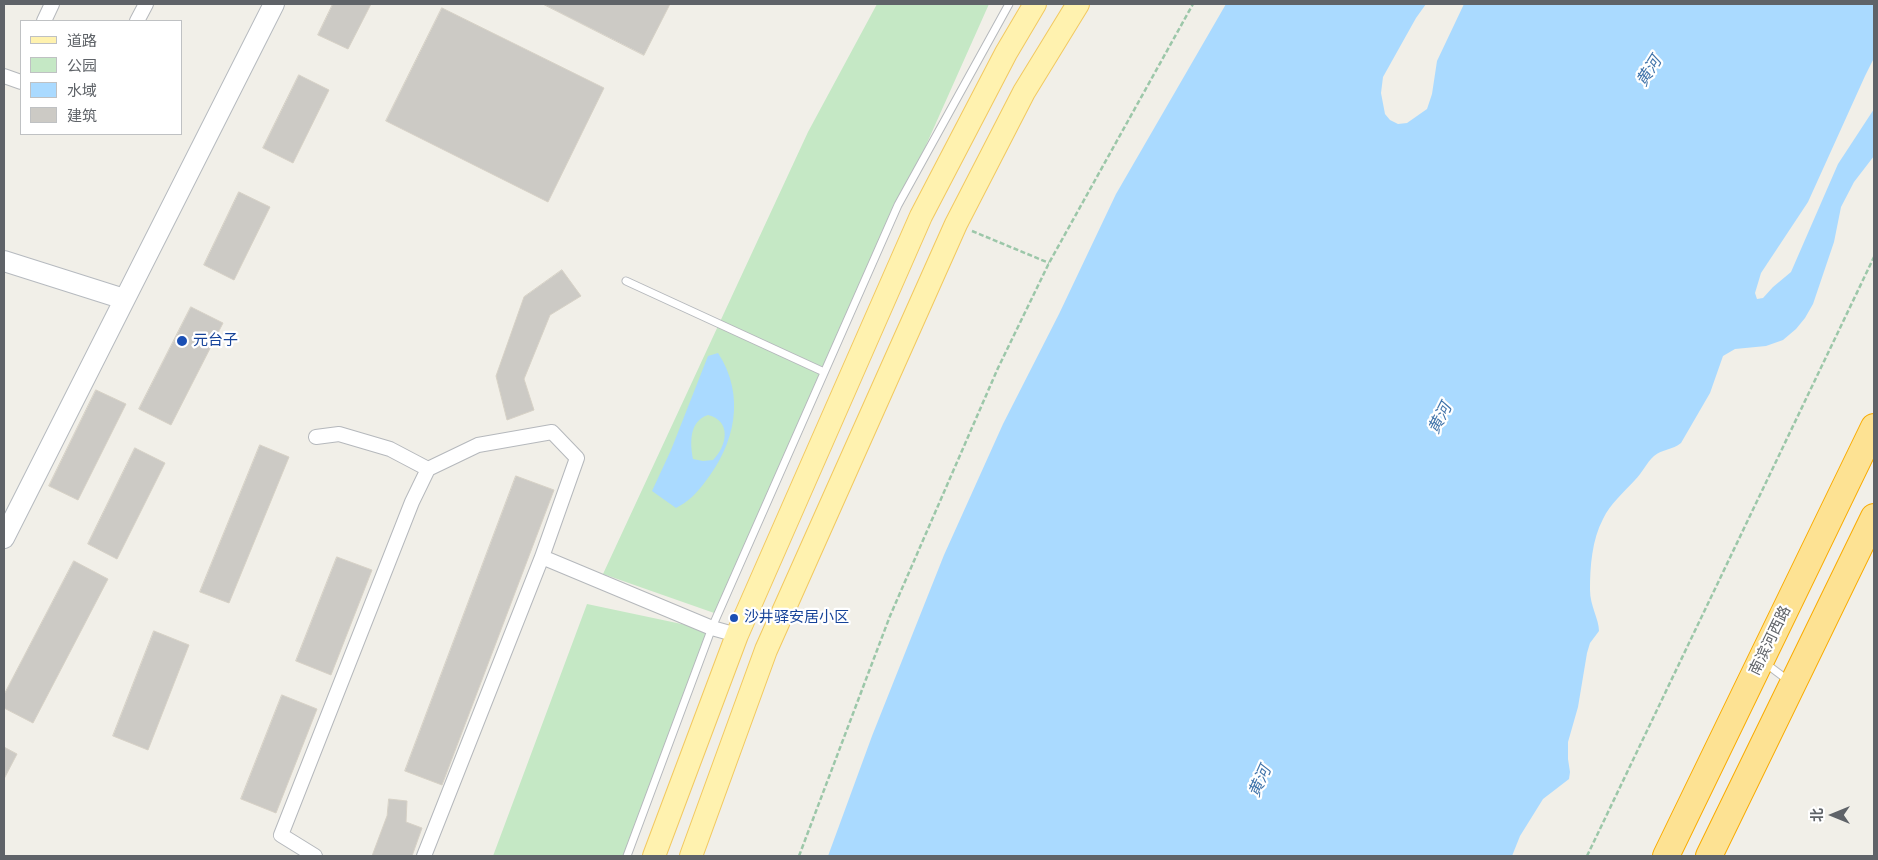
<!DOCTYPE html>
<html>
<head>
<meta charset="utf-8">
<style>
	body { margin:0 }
	#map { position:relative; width:1878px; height:860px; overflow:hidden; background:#f1efe8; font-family:"Nunito Sans","Noto Sans SC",sans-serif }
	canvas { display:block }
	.frame { position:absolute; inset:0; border:5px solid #5f6368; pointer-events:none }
	.legend { position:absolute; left:20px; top:20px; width:162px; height:115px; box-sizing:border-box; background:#fff; border:1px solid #bfc1c3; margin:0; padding:6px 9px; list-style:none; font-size:15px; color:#5f6368 }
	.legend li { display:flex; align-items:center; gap:10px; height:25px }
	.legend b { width:25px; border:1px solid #bfc1c3 }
	.north { position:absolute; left:1808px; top:790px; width:50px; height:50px; -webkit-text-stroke:4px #fff; paint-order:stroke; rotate:270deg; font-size:14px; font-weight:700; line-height:20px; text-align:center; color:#5f6368 }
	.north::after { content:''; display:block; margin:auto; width:18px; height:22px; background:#5f6368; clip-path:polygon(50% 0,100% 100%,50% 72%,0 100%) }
</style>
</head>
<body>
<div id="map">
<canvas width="1878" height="860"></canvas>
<div class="frame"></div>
<ul class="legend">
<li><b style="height:6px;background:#fff2af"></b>道路</li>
<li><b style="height:14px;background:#c5e8c5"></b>公园</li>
<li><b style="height:14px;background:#aadaff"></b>水域</li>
<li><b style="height:14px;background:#cccac5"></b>建筑</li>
</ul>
<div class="north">北</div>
</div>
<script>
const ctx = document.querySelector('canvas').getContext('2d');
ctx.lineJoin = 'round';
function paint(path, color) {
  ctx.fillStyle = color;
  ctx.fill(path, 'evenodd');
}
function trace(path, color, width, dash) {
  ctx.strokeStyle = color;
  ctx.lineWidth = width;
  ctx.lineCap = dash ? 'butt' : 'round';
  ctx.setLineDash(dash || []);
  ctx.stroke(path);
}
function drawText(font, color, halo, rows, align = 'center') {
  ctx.font = font + ' "Nunito Sans","Noto Sans SC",sans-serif';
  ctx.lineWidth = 4.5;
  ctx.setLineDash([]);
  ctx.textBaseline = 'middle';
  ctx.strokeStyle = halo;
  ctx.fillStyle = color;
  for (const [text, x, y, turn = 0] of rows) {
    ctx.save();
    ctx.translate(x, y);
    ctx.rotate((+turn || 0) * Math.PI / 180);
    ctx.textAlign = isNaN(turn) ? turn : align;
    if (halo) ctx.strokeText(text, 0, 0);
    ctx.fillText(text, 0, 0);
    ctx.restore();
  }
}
const green = new Path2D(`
	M877,4H989L717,614L603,574L808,132Z
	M587,604L710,630L624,856H493Z`);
const water = new Path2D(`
	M1226,4H1426L1416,18L1383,77L1381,93L1385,114L1390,120L1398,124L1407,123L1427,109L1432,94L1437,61L1464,4H1874V58L1865,76L1808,202L1761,273L1755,293L1757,299L1763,298L1773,287L1791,272L1838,164L1874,109V156L1854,182L1841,207L1834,242L1813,304L1805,318L1796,329L1783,340L1766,346L1735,349L1723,356L1710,393L1681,443C1673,450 1662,449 1654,456C1647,462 1642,473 1635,480C1624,492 1610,504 1603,519C1592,540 1590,566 1590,590C1590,606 1599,619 1599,631L1590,643L1587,653L1578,707L1568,742V759L1570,772L1569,779L1543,799L1520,836L1512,856H828L872,736L944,555L1003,424L1059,314L1116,194Z
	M718,353C746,396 735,444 705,482C697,493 688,502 676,508L652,491L671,450L708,356ZM708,415C732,421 727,446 713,460L703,461L693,459C690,443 689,421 708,415Z`);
const building = new Path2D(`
	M333,4H371L348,49L318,35Z
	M543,4H670L644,55Z
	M442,8L604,88L548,202L386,121Z
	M299,75L329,90L293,163L263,148Z
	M239,192L270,207L234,280L204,265Z
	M562,270L581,296L550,315L524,379L534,410L507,420L496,376L524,297Z
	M191,307L223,323L171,425L139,409Z
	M96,390L126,404L78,500L49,486Z
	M260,445L289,457L229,603L200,592Z
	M135,448L165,463L117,559L88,544Z
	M516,476L554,490L442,785L405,771Z
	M337,557L372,570L331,675L296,661Z
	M74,561L108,579L33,723L4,708V695Z
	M154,631L189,645L148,750L113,736Z
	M282,695L317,709L276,813L241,799Z
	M4,747L17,754L4,779Z
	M389,799L407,801L406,822L422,828L412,856H372L387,816Z`);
const path = new Path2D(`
	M972,231L1049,263
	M799,856L890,616L998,368L1049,263L1193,4
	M1587,856L1874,257`);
const lane = new Path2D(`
	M626,281L824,372
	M1765,663L1789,681
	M627,856L713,625L898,205L1009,4`);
const street = new Path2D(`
	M44,21L52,4
	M137,21L146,4
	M4,76L21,82
	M316,437L339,434L390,449L428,469
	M542,557L712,628L737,635
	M315,856L281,835L412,502L428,469L478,445L552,432L577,458L542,557L424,856`);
const secondary = new Path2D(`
	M4,261L124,299
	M4,538L274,4`);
const primary = new Path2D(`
	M654,856L737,635L921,216L1006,53L1035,4
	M691,856L766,650L956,224L1024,92L1078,4`);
const highway = new Path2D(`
	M1666,856L1874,427
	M1709,856L1874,517`);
const markers = [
	[182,341,6,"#1a4fb4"],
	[734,618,5,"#1a4fb4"]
];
const transitNames = [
	["元台子",193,341],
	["沙井驿安居小区",744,618]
];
const streetNames = [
	["南滨河西路",1771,641,-64]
];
const waterNames = [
	["黄河",1650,72,-58],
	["黄河",1441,419,-63],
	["黄河",1261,782,-66]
];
paint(green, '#c5e8c5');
paint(water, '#aadaff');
paint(building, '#cccac5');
trace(building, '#d6d1c6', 1);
trace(lane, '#b5b8bc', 9);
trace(street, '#b5b8bc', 16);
trace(secondary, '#b6babf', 22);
trace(primary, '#f2c960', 24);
trace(highway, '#f9ab00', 28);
trace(path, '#9cc7a9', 2.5, [5, 2.5]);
trace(lane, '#fff', 7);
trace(street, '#fff', 14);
trace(secondary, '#fff', 20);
trace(primary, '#fff2af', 22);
trace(highway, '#fde293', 26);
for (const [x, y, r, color] of markers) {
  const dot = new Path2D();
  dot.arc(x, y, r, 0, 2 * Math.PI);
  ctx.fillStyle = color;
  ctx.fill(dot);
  trace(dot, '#fff', 2);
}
drawText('15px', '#164399', '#fff', transitNames, 'left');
drawText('15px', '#5f6368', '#fff', streetNames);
drawText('italic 16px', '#4174aa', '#fff', waterNames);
</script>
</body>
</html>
